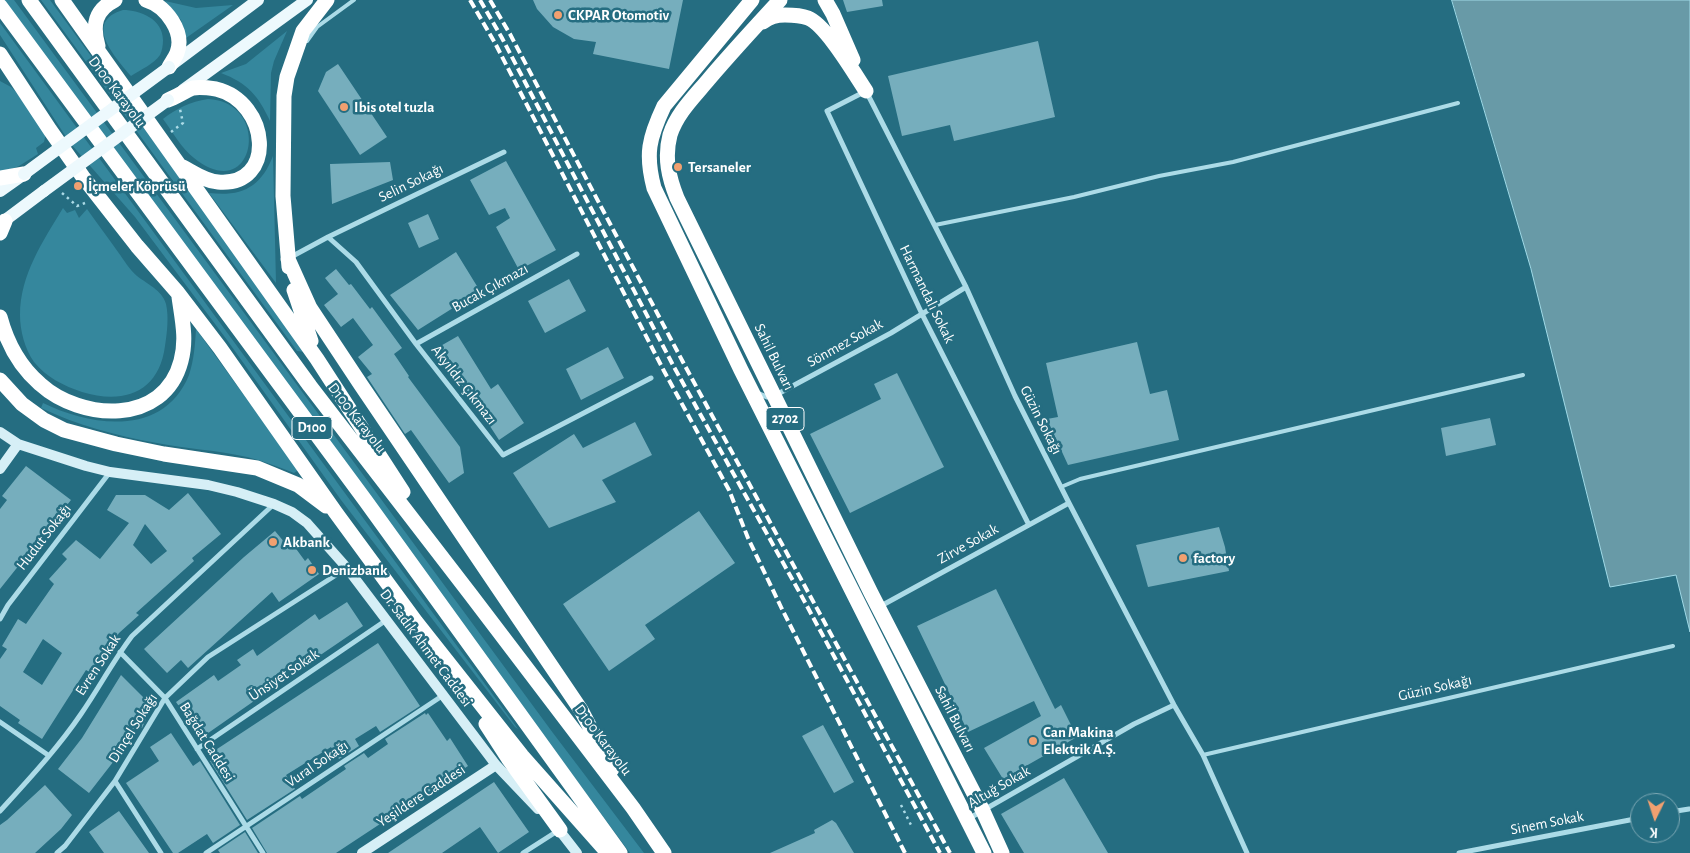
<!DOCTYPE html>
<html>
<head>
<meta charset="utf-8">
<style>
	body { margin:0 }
	#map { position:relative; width:1690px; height:853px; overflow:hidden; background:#256d81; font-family:"Alegreya Sans",sans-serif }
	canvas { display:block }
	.north { position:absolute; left:1630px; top:793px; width:50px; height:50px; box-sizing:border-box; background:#256d81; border:1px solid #7ca7b3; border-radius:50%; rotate:184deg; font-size:14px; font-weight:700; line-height:20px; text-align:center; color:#fff }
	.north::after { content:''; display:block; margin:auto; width:18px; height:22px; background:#f1a070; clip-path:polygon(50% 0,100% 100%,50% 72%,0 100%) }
</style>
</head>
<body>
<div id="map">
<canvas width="1690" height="853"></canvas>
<div class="north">K</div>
</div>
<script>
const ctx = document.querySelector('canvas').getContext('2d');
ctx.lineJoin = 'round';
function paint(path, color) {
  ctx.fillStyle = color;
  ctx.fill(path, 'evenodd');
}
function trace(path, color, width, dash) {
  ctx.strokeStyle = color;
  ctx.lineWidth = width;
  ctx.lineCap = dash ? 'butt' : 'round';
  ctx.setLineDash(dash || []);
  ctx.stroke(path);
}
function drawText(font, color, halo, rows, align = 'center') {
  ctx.font = font + ' "Alegreya Sans",sans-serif';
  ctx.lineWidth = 5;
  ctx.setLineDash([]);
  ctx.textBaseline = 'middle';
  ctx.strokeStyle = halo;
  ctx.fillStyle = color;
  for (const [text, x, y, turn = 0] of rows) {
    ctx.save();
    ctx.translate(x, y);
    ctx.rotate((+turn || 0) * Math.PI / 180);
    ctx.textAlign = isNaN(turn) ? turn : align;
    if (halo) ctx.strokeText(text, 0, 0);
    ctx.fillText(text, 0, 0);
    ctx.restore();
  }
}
const green = new Path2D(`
	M2,0H14L553,733L644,853H630Z
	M41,0H50L263,291L305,352L297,351Z
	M165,1L196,8L233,5L186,38L181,20Z
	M123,10C140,10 163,19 163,40C163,45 162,51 160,55C154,64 140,70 131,76C116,58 82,22 123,10Z
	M0,23L518,729L515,727L341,500L227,340L135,217L70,143L0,35Z
	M287,31L274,61L271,73L270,121C258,95 247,83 221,73L246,64Z
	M0,81L11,87L16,92L46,133L44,142L36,148L38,154L19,166L0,174Z
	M208,99C273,102 255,207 194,158C181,148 173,132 163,119C177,108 190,102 208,99Z
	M273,156L276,283L209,193C242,197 261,187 273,156Z
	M63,208L67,213L75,210L79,218L87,209C97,223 108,238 118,252C124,260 129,269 137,276C147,284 162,290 166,304C169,317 167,333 165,346C159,392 124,405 82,392C64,386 46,377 34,362C25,349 20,331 20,315C20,275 43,241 63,208Z
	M196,329L296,467L297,471L294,473C279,467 263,461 247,457C217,450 187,449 157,443C117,436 77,425 41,408L43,403C92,427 164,437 189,375C194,360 195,345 196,329Z`);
const water = new Path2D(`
	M1452,0H1690V632L1676,575L1610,587L1531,269Z`);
const building = new Path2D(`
	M533,0H683L669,69L593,54L596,42L574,39L553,27L537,9Z
	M843,0H882L883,6L847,12Z
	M1038,41L1055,117L954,141L950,125L902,136L888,76Z
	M338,64L387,137L360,155L318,91L326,72Z
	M506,161L556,250L519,270L496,227L510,218L505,208L489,215L470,180Z
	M390,162L393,180L332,204L330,164Z
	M428,214L439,239L419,248L408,223Z
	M456,252L480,291L418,330L390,295Z
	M336,269L349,285L351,284L370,309L372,307L402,348L394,354L409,376L408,377L460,447L464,473L449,483L411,430L405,434L367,377L372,374L358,357L373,345L353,318L341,327L324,305L338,294L325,278Z
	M569,279L586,311L545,333L528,301Z
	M458,336L491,389L498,384L524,423L499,440L465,388L463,390L437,348Z
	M1137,342L1150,394L1167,390L1179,440L1068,465L1047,419L1058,417L1046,363Z
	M608,347L624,378L581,400L566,369Z
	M897,373L944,467L850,513L810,434L881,399L874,384Z
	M1490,418L1496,445L1446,456L1441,428Z
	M635,422L652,455L602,480L616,502L549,528L513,473L574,434L583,448Z
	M26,466L71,500L0,589V509L7,500L2,496Z
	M188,493L221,534L192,558L194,561L136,613L139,615L119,633L91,673L86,670L42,739L18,723L20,720L0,706V659L7,649L2,646L18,619L26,624L54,584L49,579L67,559L62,554L76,540L100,559L129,523L107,510L116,495H145L169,510ZM145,524L167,551L151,564L133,545ZM43,639L62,653L42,685L23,672Z
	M699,511L735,563L645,625L655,639L609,671L563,604Z
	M1219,527L1225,547L1229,571L1148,587L1136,545Z
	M275,531L290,549L294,546L305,561L308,558L319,574L279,602L272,592L188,668L181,660L167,673L144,649L244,557Z
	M996,589L1055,709L1061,705L1077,737L1003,779L984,748L1041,716L1034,701L968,732L917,626Z
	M347,602L363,626L319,656V657L304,668L297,659L272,678L277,685L201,738L176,702L214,675L218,681L241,665L237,660L253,649L257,656L315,614L319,620Z
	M378,643L420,706L380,732L376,726L355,739L359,746L339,759L331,747L286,775L295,789L247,820L210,761L214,758L211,753Z
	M121,675L149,703L140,712L146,719L142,728L138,726L118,758L117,757L89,793L58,769L82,738Z
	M425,713L426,715L428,713L447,741L450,738L468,766L336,853H267L252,828L300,796L302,799L346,769L344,766L364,753L368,758L388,744L385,739Z
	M823,725L854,782L834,793L802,736Z
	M171,733L193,766L200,761L240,825L213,843L207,834L178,853H173L126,783L159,761L150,747Z
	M1064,778L1108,853H1024L1001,814Z
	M494,782L529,832L498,853L480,827L442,853H388Z
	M45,785L72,815L61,829L35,853H0V825L7,820Z
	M119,811L149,853H104L89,832Z
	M832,820L836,823L854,853H770L815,833L814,830Z
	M245,832L258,853H220L218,850Z`);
const path = new Path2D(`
	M171,132L183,123L180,109
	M62,193L77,206L85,203
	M901,805L912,827`);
const lane = new Path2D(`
	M307,41L317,27L354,0
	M935,225L1074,197L1159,176L1233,162L1458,103
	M1061,487L1080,479L1523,375
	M1203,755L1673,646`);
const street = new Path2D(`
	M328,237L504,152
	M291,257L328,237L356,262L416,344L503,455L651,378
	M416,344L577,254
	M757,393L767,397L774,396L891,333L966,287
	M1029,525L922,314L827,111L866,91L966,287L1015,396L1069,503L1174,705L1203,755L1247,853
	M879,607L1069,503
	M0,619L8,605L110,472
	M120,652L165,698L263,853
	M0,722L48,755
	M197,749L385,621
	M115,781L161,853
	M0,811C28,780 58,748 81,714C99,688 113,661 132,636L274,504
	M1670,812L1689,809
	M968,819L1134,724L1174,705
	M57,853L65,846L115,781L165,698L208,657L347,568
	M206,853L442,696
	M523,853L559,830
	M1459,853L1640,818`);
const secondary = new Path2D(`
	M0,432L18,444L86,466L110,472L208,485L237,492L274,504L292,512L307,523L347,568L496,765L538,809
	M0,469L18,444
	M556,826L577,853
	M362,853L496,765`);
const primary = new Path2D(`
	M170,66L258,0
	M183,90L307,0
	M0,191L24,174
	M0,224L44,191`);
const highway = new Path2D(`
	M29,0L310,386L471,595L633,808L664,853
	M62,0L317,359L403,492
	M146,0C166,6 185,32 177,53C175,58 171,63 169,67
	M752,0L664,106C649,138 645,154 654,188L741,370L984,853
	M780,0C756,26 732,52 709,79C694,97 677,113 670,135C664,158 669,178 677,198L871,593L983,811L1002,853
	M825,0L833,14L853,60
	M0,6L365,500L620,853
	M763,22C769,17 777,15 785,15C793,15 800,15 808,18C826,25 854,73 866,91
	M98,46C92,25 95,10 115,0
	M0,54L50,130L83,177L137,246L178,293L220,348L336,513L416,622L522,756L608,853
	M168,100C176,97 185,91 193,88C200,87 209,88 216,89C270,102 277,187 218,182C205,181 194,173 183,167
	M0,178L24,174
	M0,233L5,221
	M288,259L310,308L361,385L581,710L612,769
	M289,267L283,196L284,96L287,77L303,31L327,0
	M294,290L311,341
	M0,317C7,343 19,366 40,384C81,421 164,426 181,361C187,339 182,319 179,297
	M0,380L22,404L44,420L64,430L116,444L164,454L257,468L298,485L326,506
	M486,724L508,758L560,830`);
const rail = new Path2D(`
	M470,0L495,43L664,371L729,490L748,538L781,607L905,853
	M480,0L502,38L674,367L801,595L940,853
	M490,0L510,34L684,364L950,853`);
const primaryBridge = new Path2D(`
	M24,174L169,67
	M44,191L168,100`);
const markers = [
	[558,15,5,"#f1a070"],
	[344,107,5,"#f1a070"],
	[678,167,5,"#f1a070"],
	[78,186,5,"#f1a070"],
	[273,542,5,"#f1a070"],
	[1183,558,5,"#f1a070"],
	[312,570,5,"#f1a070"],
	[1033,741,5,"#f1a070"]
];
const shields = [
	[785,419,38],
	[312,428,40]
];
const shieldNames = [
	["2702",785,419],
	["D100",312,428]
];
const poiNames = [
	["CKPAR Otomotiv",568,15],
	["Ibis otel tuzla",354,107],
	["Tersaneler",688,167],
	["İçmeler Köprüsü",88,186],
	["Akbank",283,542],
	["factory",1193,558],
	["Denizbank",322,570],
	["Can Makina",1043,732],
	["Elektrik A.Ş.",1043,749]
];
const streetNames = [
	["D100 Karayolu",117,92,53],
	["Selin Sokağı",411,183,-26],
	["Bucak Çıkmazı",490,288,-29],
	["Harmandalı Sokak",927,294,64],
	["Sönmez Sokak",845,343,-29],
	["Sahil Bulvarı",774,357,64],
	["Akyıldız Çıkmazı",464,385,52],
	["D100 Karayolu",357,418,52],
	["Güzin Sokağı",1041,420,63],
	["Hudut Sokağı",44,537,-52],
	["Zirve Sokak",968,544,-29],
	["Dr. Sadık Ahmet Caddesi",426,648,53],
	["Evren Sokak",98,665,-57],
	["Ünsiyet Sokak",284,675,-34],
	["Güzin Sokağı",1435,688,-13],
	["Sahil Bulvarı",955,719,63],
	["Dinçel Sokağı",133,728,-58],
	["D100 Karayolu",603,740,53],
	["Bağdat Caddesi",207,742,58],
	["Vural Sokağı",317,764,-34],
	["Altuğ Sokak",999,787,-30],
	["Yeşildere Caddesi",421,796,-33],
	["Sinem Sokak",1547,823,-11]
];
paint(green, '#35879d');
paint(water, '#689aa7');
trace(water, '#a0dae7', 1);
paint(building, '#76aebd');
trace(path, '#acdbe7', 2.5, [2.5, 4]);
trace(lane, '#acdbe7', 4);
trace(street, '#acdbe7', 5);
trace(secondary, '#d6eff6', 10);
trace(primary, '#edf9fd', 12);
trace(highway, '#fff', 15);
trace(rail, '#fff', 4, [9, 4]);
trace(primaryBridge, '#edf9fd', 12);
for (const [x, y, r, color] of markers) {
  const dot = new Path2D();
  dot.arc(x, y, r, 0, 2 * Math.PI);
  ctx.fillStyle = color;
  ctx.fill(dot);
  trace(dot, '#256d81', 2);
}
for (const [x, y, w] of shields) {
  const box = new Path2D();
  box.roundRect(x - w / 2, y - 11.5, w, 23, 4);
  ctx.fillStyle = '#256d81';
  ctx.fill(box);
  trace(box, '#fff', 1);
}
drawText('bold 14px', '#fff', null, shieldNames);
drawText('bold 15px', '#fff', '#256d81', poiNames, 'left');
drawText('15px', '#fff', '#256d81', streetNames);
</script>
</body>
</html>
